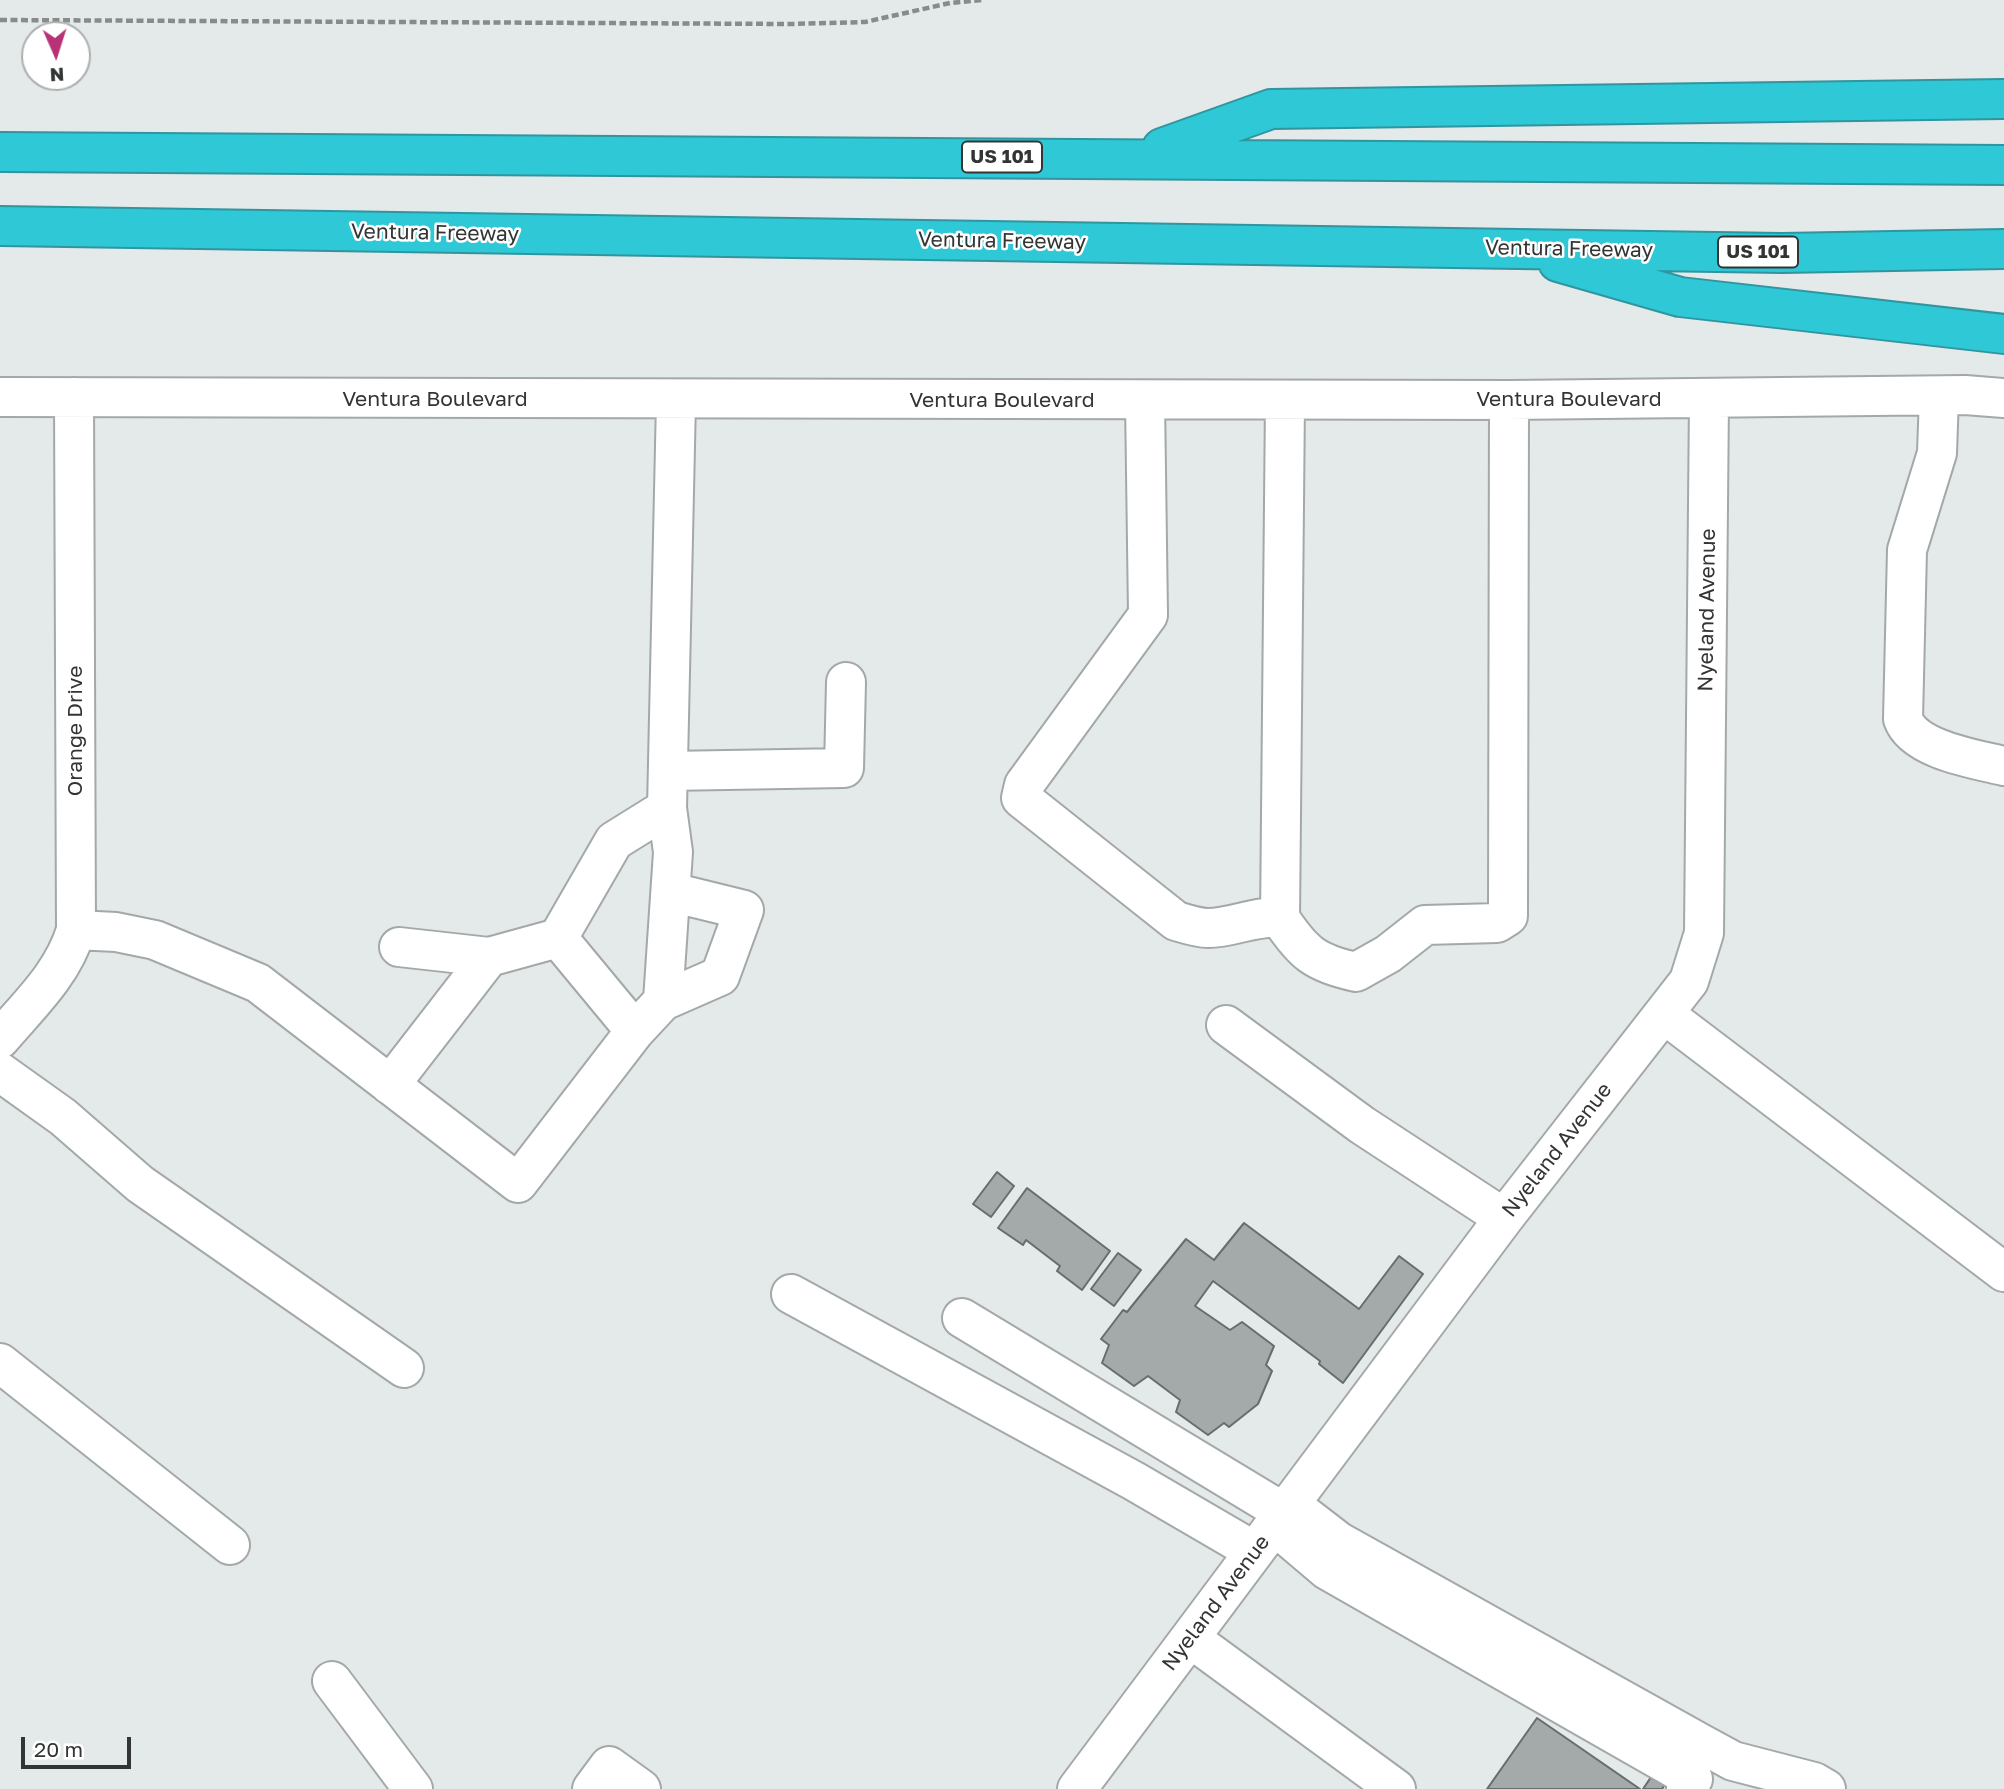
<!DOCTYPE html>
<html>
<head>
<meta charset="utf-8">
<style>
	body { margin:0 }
	#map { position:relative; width:2004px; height:1789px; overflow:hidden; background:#e4e9e9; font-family:"Golos Text",sans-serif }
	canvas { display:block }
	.north { position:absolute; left:21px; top:21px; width:70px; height:70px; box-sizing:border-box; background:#fff; border:2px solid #adaeae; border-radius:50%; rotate:177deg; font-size:19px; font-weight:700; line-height:28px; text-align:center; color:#333535 }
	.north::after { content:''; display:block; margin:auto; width:24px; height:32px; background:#b83376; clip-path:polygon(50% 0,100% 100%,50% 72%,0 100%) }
	.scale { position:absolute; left:21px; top:1737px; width:110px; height:32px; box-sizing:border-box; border:4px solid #333535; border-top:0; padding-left:9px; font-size:21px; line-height:24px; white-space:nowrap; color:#333535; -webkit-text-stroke:5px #fff; paint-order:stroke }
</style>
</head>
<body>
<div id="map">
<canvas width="2004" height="1789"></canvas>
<div class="north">N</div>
<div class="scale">20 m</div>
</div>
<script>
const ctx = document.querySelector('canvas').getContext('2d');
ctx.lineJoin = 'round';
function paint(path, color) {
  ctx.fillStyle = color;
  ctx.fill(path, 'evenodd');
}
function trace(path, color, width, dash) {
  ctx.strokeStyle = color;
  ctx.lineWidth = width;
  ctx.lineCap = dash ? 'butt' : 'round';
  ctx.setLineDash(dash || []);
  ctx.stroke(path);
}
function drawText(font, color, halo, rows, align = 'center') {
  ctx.font = font + ' "Golos Text",sans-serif';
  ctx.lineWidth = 5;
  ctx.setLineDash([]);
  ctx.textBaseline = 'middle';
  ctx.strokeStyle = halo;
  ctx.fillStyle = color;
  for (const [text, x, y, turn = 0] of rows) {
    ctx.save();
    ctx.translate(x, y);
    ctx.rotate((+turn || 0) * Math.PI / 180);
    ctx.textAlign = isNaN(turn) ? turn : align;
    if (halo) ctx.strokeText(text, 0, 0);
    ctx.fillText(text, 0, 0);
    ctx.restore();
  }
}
const building = new Path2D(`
	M997,1172L1014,1186L991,1217L973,1204Z
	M1027,1188L1110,1251L1082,1290L1057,1271L1060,1266L1026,1240L1023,1245L998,1228Z
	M1244,1223L1359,1309L1399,1256L1423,1274L1343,1383L1319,1364L1320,1361L1213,1281L1195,1306L1230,1330L1242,1322L1274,1346L1266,1365L1272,1371L1258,1404L1229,1427L1224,1423L1208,1435L1176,1412L1180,1400L1148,1376L1134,1386L1102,1363L1109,1345L1101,1339L1123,1310L1127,1312L1186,1239L1214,1260Z
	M1118,1253L1141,1270L1114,1306L1091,1289Z
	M1537,1718L1640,1789H1487Z
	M1655,1771L1668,1780L1662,1789H1643Z`);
const path = new Path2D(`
	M0,20L790,24L865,22L950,3L982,0`);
const minor = new Path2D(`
	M1939,396L1937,453L1907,550L1903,719C1914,750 1975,759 2004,766
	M0,397L1509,400L1965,395L2004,398
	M1145,400L1148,615L1024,785L1021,798L1176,921C1186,924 1198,928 1208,928C1233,928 1256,915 1280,918C1303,953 1315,963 1356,972L1388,954L1425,925L1497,923L1508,916L1509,400
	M668,771L844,768L846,682
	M1280,918L1285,400
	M76,930L116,932L155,940L258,983L518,1183L635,1031L558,938L614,841L667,808L676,401
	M399,947L489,957
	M663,1001L720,976L744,910L671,892
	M1664,1014L2004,1272
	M1226,1025L1362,1125L1504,1218
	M635,1031L663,1001L673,852L667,808
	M0,1039C29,1005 63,974 76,930L74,397
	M0,1072L63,1117L140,1184L404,1368
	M390,1085L489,957L558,938
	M791,1294L1134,1481L1254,1551
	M962,1318L1283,1512
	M0,1363L230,1545
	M1290,1504L1338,1541L1702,1744L1733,1761L1814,1782L1826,1789
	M1274,1525L1327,1570L1693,1779L1686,1789
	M1190,1638L1396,1789
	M332,1681L413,1789
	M592,1789L609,1766L641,1789
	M1077,1789L1504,1218L1689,981L1704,933L1709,398`);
const highway = new Path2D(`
	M1162,148L1271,109L2004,99
	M0,152L2004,165
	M0,226L1782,253L2004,249
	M1558,262L1680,297L2004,334`);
const shields = [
	[1002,157,80],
	[1758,252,80]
];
const shieldNames = [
	["US 101",1002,157],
	["US 101",1758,252]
];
const streetNames = [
	["Ventura Freeway",435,233,1],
	["Ventura Freeway",1002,241,1],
	["Ventura Freeway",1569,249,1],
	["Ventura Boulevard",435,399],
	["Ventura Boulevard",1569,399],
	["Ventura Boulevard",1002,400],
	["Nyeland Avenue",1707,610,-89],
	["Orange Drive",75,731,-90],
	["Nyeland Avenue",1557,1150,-52],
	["Nyeland Avenue",1216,1603,-53]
];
paint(building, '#a4a9aa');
trace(building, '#676c6c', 2);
trace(minor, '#a3a8a9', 42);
trace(highway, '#30959e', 42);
trace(path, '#888b8b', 4.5, [7, 3.5]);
trace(minor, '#fff', 38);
trace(highway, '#2ec8d6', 38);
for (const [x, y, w] of shields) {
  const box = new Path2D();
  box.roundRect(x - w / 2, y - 15.5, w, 31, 5);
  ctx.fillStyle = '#fff';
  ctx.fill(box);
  trace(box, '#333535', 2);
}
drawText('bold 19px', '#333535', null, shieldNames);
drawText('21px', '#333535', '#fff', streetNames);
</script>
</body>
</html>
